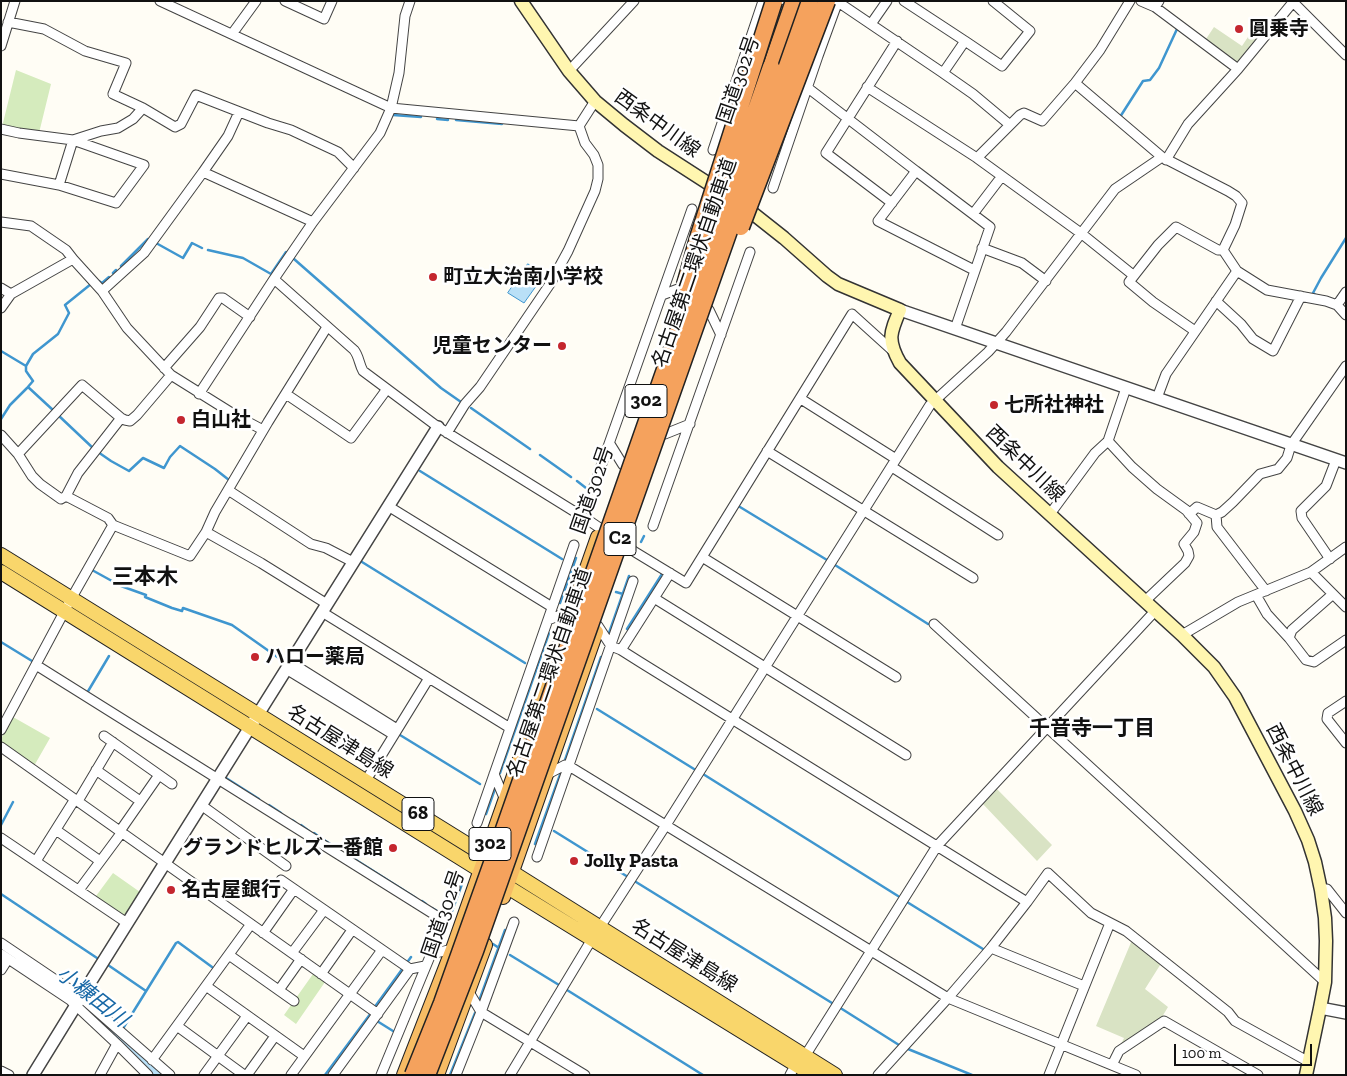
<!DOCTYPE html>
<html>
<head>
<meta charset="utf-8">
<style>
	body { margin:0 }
	#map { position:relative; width:1347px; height:1076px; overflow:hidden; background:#fffdf5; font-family:"Zilla Slab",serif }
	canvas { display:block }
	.frame { position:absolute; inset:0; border:2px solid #111; pointer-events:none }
	.scale { position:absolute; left:1174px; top:1044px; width:138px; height:22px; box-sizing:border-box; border:2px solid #111; border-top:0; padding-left:6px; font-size:15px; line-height:18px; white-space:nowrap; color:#111; -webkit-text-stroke:4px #fff; paint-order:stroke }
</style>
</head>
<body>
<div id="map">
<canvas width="1347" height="1076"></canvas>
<div class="frame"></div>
<div class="scale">100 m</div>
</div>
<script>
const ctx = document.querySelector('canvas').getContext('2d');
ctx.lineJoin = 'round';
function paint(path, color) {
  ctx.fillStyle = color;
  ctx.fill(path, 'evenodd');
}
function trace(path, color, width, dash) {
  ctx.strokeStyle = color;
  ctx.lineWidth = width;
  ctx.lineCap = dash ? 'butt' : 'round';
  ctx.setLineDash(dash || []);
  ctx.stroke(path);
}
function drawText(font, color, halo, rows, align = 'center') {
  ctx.font = font + ' "Zilla Slab","Noto Sans JP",serif';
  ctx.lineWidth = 5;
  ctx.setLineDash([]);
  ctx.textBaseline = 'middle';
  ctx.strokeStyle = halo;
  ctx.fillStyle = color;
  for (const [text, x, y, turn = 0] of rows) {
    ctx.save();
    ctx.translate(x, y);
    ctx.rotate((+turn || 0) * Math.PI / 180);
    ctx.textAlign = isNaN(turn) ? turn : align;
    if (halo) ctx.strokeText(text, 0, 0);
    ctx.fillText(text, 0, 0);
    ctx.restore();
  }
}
const green = new Path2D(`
	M16,70L51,84L39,133L2,127Z
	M13,717L50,738L34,766L1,743V739Z
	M113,873L140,892L126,914L123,915L96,896Z
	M313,974L325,982L296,1024L284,1015Z`);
const cemetery = new Path2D(`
	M1214,27L1242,46L1252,31L1256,33L1260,28L1264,31L1238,65L1206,39Z
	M996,788L1052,845L1037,861L982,803Z
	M1132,940L1162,962L1145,989L1168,1007L1162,1017L1119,1048L1124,1038L1096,1026Z`);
const water = new Path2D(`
	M528,264L544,275L524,303L508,293Z
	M81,1001L163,1075H154L143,1066L79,1005Z`);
const stream = new Path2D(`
	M393,115L421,117
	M1120,117L1143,81L1150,80L1159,68L1177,29
	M437,119L448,120
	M456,120L502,124
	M156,243L183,258L192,243L202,248
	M208,250L243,258L271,274L286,252
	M294,259L441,388L461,402
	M121,266L148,239
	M113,273L116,270
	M99,281L102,283L109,277
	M1317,296L1313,293L1321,278L1346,238
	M1,351L26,366
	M28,387L54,411
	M471,408L530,449
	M58,415L94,449
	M1,419L10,405L27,388L33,381L26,371V366L33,354L58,334L69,313L65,305L91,284
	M98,452L111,461L129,471L143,458L164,468L170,457L180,446L215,469L229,480
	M540,455L571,477
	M420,471L562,559
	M577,481L586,488
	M740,507L827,560
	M590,514L593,506
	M641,542L644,536
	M362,562L525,663
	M835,565L928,624
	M92,570L121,586L146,595L145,597L172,608L182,611L183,608L232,625L283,661
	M570,575L576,578
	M616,592L623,594
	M560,603L576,558
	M627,629L662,574
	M609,633L629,576
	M1,642L32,661
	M87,693L109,656
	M597,709L694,769
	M400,735L480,784
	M565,760L601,657
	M500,773L549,633
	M703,774L898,896
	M226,778L259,799
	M269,805L281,813
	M486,814L496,786
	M292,820L295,822
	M1,825L13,802
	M301,825L309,831
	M554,831L628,877
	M314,833L318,836
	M324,840L337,848
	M535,844L561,772
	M345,853L416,898
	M636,882L832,1003
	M1,894L97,958
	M422,901L426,904
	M907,902L983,949
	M432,908L437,911
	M448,922L462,884
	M493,944L499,948
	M1,949L27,966
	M510,955L559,985
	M406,964L411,957
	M108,965L146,991
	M567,990L703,1075
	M479,1001L505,930
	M374,1008L403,968
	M842,1009L899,1045
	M377,1021L393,1031
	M122,1030L176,943L178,942L212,967
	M908,1049L972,1075
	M325,1075L371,1013
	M450,1075L475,1013`);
const minor = new Path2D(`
	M160,1L391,108L579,126
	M285,1L324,19L332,1
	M904,1L965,41
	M993,1L1030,31L1002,66L965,41L943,73L973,94L1010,125
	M1141,1L1155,7L1159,1
	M838,2L943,73
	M1293,2L1346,55
	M1155,7L1238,69
	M8,22L44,29L85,51L126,63L113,94L143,108L175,127L181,124L196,95L268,123L291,130L338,152L354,168
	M871,24L887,1
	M232,34L256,1
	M1,46L15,1
	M815,59L818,56L838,1
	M569,71L634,1
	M1075,83L1162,157L1228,191L1236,196L1242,203L1235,225L1223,250L1237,271L1267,290L1326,301L1337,305L1346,315
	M867,87L977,158L1082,234L1133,275
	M808,88L916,171L878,221L974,270
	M579,126L595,101
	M1,129L19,133L73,140L144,165L116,203L59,185L1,174
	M713,150L763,1
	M977,158L1020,115L1024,113L1042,121L1075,83L1100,50L1130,1
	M1166,160L1188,124L1238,69L1294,1
	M916,171L990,227L955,329
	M203,172L228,136L239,112
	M59,185L73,140L101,131L118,128L133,119L143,108
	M773,188L818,56
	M892,203L826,153L897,41
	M973,214L1002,176
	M1,222L31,226L66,250L73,259
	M982,248L1022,263L1046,281
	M274,279L354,350C359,356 359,364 363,371L438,427L588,520L635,552L686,583L852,314L894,352
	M1,288L11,294
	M102,291L144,253L203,172L313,222
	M662,295L686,286
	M1216,301L1241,324L1253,339L1273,351L1301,296
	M1337,305L1346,292
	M1,308L11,294L73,259L102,291L127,328L171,375L235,415L263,430
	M709,310L721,335
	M1195,331L1153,302L1129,282L1158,245L1176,227L1218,250H1223
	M164,368L200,327L219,298H223L250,317
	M199,394L274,279L313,222L380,133L391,108L399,73L405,16L410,1
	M286,394L351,438L387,389
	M1157,398L1166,374L1237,271
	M801,399L896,459
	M447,433L465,404L480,387L550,284L568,251L595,191L598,179V165L594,155L585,143L579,126
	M665,434L690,424
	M1,435L18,454L32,476L40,484L61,499L66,496L108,518L113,525L190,556L206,532L215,512L268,422L327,327
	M1108,441L1132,467L1157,489L1186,510L1197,523L1194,532L1184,544L1188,551L1189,556L1185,563L1145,601
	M610,444L623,465
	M767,451L973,578
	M18,454L82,385L121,418L125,420L130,421L137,415L171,375
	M892,467L998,535
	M593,489L692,209
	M228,490L311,544L326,548L353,562
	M66,496L78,473L121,418
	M388,506L552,607
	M1050,514L1095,453L1108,441L1126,388
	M1189,514L1197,507L1216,515
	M653,526L750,252
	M206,532L261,563L327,604
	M702,557L896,677
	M1330,559L1302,518L1301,511L1326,486L1336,460
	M1311,572L1346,607
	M1266,591L1217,527L1216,515L1222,512L1233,502L1260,474L1278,469L1287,458L1291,445L1346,366
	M1333,594L1292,630L1289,638L1306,660L1314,662L1346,640
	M1256,595L1267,614L1289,638
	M654,598L906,755
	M322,612L510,728
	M548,620L571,611
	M934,624L1325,982
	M598,626L611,646L621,650L640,662L1027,902L991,948L948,998L878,1075
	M1182,635L1238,602L1311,572L1346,547
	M621,650L670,573
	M290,662L397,729
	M36,665L443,920
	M286,669L394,735
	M1346,701L1328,713L1327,719L1346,743
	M1,730L71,599L113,525
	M104,736L172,784
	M1,747L378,1014
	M96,770L140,801
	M494,774L505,800
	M546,775L565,765L569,766L948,998L1136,1075
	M365,782L429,678
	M78,801L113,742
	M201,805L286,866
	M477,823L574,545
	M56,830L100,861
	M120,831L159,775
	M1,838L127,923
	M537,857L633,581
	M36,861L75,799
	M281,880L410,969
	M79,890L122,832
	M1321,890L1327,889L1346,913
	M1027,902L1048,873L1091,913L1126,931L1228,1012L1235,1021L1309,1062
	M600,927L666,825L930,405L988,352L1006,332L1115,189L1162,157
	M263,933L294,889
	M1,943L81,997L170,1075
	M991,948L1084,986
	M292,953L324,910
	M1,954L70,1000L117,1044L148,1075
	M431,954L453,949
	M229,955L294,1001
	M1,970L8,959
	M321,974L352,930
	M206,986L304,1056
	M279,990L301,959
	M469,992L481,1012L585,1075
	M177,1026L244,1075
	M152,1060L251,924
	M1112,1065L1119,1051L1164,1021L1258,1075
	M1,1071L9,1075
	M100,1075L117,1044
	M204,1075L247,1016
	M247,1075L275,1036
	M291,1075L382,950
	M333,1075L410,969L425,966
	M381,1075L431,954L455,888
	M456,1075L481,1012L514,922
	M510,1075L592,939
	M790,1075L796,1064L805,1056L937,846L1156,610
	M1049,1075L1110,923`);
const tertiary = new Path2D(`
	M900,310L1346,463
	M1320,1008L1346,1013
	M33,1075L81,997L438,427`);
const secondary = new Path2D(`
	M521,1L569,71L595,101L624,125L658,151L720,191
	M741,204L784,238L827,276L838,284L900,310C890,333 887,340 900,363L998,467L1182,635L1214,667L1235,697L1295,811L1308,840L1315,862L1321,890L1325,918L1326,941L1325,982L1320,1008L1306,1075`);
const primary = new Path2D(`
	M1,555L486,856L835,1075
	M1,572L480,870L813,1075`);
const trunk = new Path2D(`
	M503,897L596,632
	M404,1075L453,949L598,537
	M437,1075L485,945`);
const motorway = new Path2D(`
	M771,67L794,1`);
const motorwayBridge = new Path2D(`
	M741,227L827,1
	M685,285L699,235L774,1
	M413,1075L442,1003L496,852L771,67
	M427,1075L475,951L810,1`);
const markers = [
	[1239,29,5,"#c4262e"],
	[433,277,5,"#c4262e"],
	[562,346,5,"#c4262e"],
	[994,405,5,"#c4262e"],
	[181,420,5,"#c4262e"],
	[255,657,5,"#c4262e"],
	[393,848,5,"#c4262e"],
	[574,861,5,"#c4262e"],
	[171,890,5,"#c4262e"]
];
const shields = [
	[646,401,42],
	[620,539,32],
	[418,814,32],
	[490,844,42]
];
const shieldNames = [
	["302",646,401],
	["C2",620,539],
	["68",418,814],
	["302",490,844]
];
const poiNames = [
	["圓乗寺",1249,29],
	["町立大治南小学校",443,277],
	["児童センター",552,346,"right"],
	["七所社神社",1004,405],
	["白山社",191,420],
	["ハロー薬局",265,657],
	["グランドヒルズ一番館",383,848,"right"],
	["Jolly Pasta",584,861],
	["名古屋銀行",181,890]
];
const streetNames = [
	["国道302号",739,80,-71],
	["西条中川線",657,124,36],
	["名古屋第二環状自動車道",695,263,-71],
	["西条中川線",1025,464,44],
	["国道302号",593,490,-71],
	["名古屋第二環状自動車道",550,673,-71],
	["名古屋津島線",340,742,32],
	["西条中川線",1294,770,63],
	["国道302号",444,914,-71],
	["名古屋津島線",684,956,32]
];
const neighbourhoodNames = [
	["千音寺一丁目",1092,729]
];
const waterNames = [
	["小糠田川",92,997,38]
];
const quarterNames = [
	["三本木",145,578]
];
paint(green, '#d5ebbd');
paint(cemetery, '#d9e3c4');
paint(water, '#b9e0f7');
trace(water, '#3f96cf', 1);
trace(stream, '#3f96cf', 2.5);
trace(minor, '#444', 11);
trace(tertiary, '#444', 14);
trace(secondary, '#333', 15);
trace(primary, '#222', 16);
trace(trunk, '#222', 16);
trace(motorway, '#222', 19);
trace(minor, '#fff', 9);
trace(tertiary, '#fff', 11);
trace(secondary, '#fff6b0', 12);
trace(primary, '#f9d66b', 14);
trace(trunk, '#f7bc64', 14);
trace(motorway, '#f5a25d', 16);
trace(motorwayBridge, '#222', 19, []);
trace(motorwayBridge, '#f5a25d', 16);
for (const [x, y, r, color] of markers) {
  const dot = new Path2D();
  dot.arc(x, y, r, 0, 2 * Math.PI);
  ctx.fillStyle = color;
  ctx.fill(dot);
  trace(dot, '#fff', 2);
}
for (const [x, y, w] of shields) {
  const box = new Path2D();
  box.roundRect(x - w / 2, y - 16.5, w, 33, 4);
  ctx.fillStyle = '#fff';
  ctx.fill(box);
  trace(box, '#111', 1);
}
drawText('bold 19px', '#111', null, shieldNames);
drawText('bold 20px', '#111', '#fff', poiNames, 'left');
drawText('20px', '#111', '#fff', streetNames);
drawText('bold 21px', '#111', '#fff', neighbourhoodNames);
drawText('italic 21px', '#1768a6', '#fff', waterNames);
drawText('bold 22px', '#111', '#fff', quarterNames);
</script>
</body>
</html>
